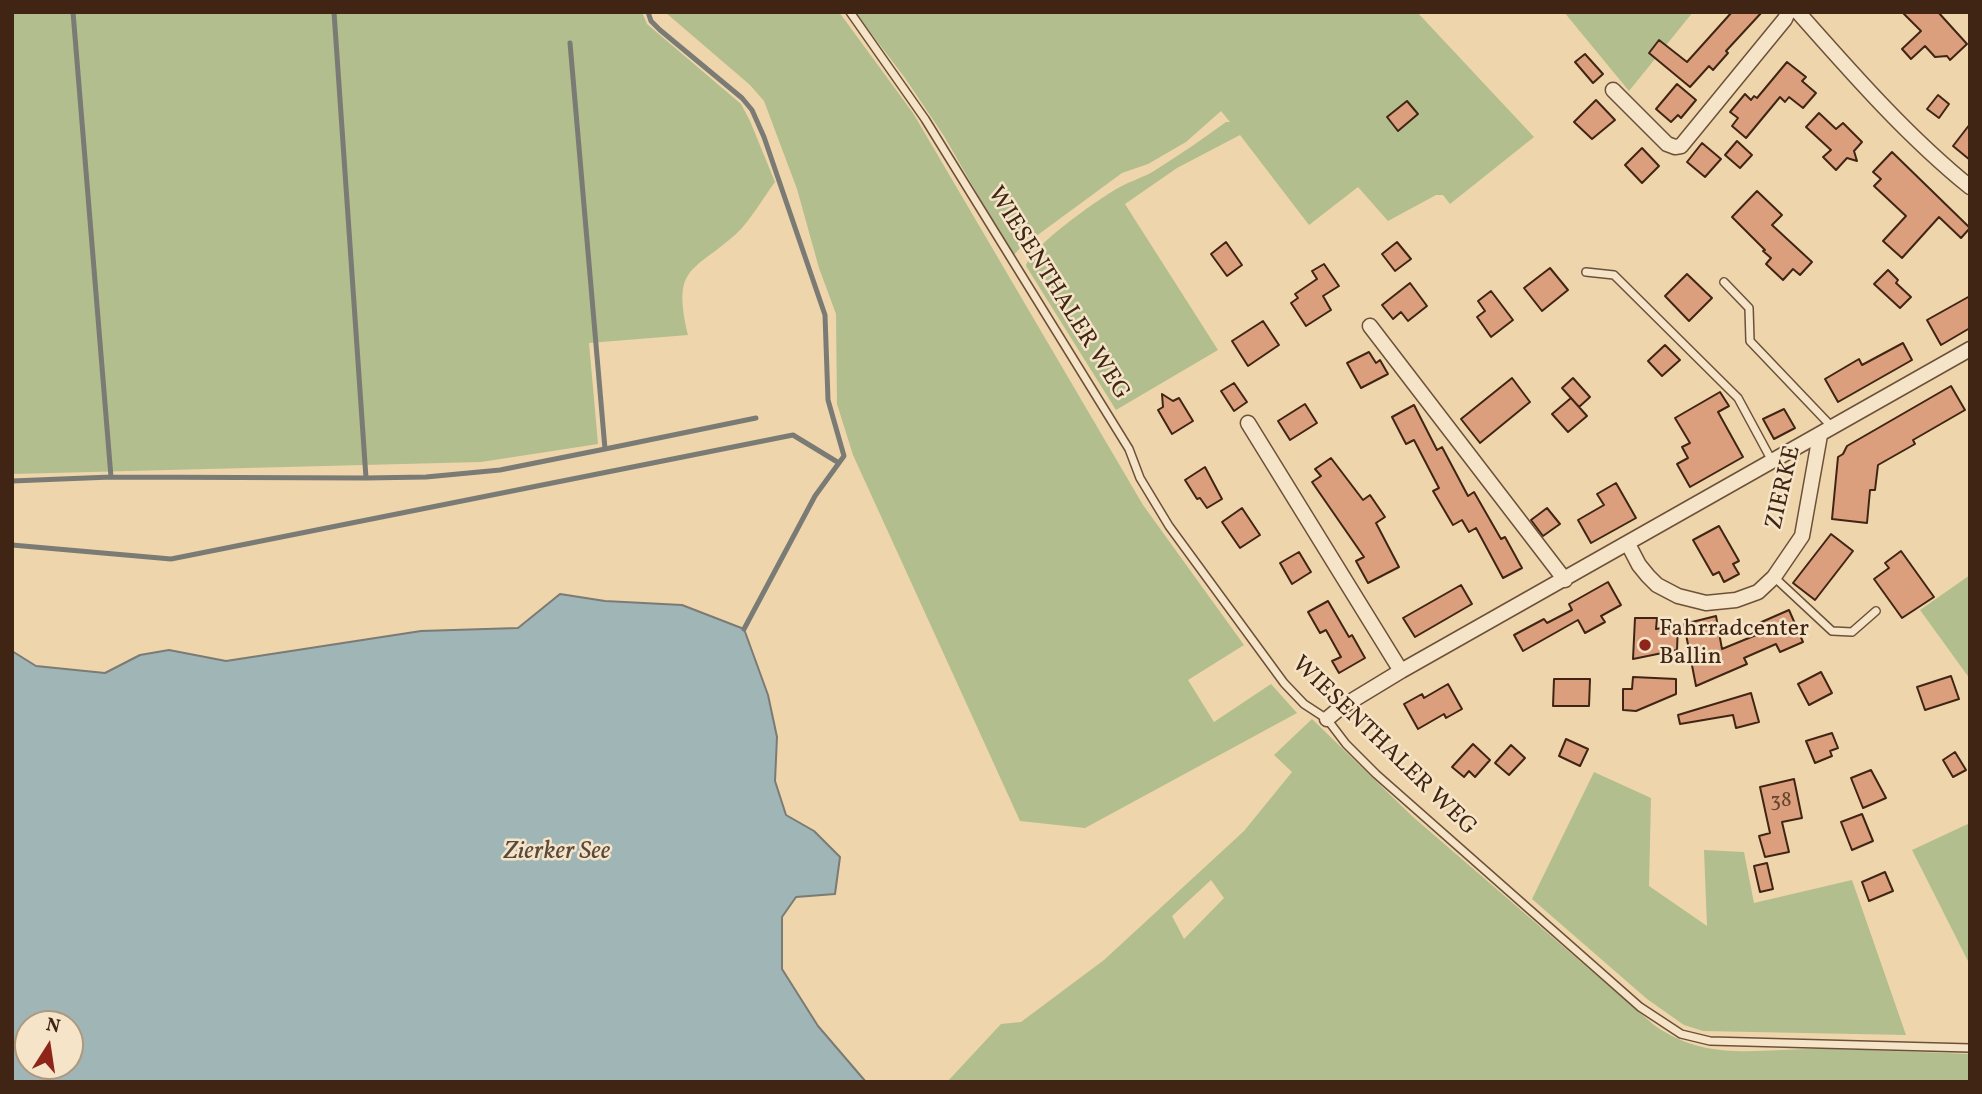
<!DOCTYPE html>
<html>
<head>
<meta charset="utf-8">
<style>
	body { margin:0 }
	#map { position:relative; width:1982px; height:1094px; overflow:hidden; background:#efd5ab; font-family:Vollkorn,serif }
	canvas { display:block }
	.frame { position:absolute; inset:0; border:14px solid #402514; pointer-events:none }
	.north { position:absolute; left:14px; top:1010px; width:70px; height:70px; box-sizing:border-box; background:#f5e4c8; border:2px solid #ad9880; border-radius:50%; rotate:12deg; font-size:19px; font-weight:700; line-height:28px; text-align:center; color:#402514 }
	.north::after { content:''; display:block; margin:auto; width:24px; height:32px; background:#8f2418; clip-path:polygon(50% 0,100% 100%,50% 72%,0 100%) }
</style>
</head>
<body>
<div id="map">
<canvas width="1982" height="1094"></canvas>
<div class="frame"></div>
<div class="north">N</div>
</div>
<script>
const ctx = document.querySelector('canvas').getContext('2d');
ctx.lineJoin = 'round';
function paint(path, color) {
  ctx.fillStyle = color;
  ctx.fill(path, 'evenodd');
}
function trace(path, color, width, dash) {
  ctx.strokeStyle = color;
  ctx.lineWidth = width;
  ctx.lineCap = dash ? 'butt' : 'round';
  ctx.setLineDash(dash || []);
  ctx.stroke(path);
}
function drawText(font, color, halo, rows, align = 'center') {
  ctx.font = font + ' Vollkorn,serif';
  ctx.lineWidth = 5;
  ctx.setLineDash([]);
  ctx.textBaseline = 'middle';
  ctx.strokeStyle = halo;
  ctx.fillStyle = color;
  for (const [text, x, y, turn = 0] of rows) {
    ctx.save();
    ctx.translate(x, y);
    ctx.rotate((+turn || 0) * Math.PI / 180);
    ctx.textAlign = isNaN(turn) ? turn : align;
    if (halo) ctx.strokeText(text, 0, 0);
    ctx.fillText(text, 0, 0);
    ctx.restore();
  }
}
const green = new Path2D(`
	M12,12H642L647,24L741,104L750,121L775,182C763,198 751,220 736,234C692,273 672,266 688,335L589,343L598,444L481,462L12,474Z
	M665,12H839L913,113L1143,505L1244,645L1188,680L1214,722L1271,684L1297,713L1085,828L1020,821L853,455L837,404L836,314L819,268L797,189L764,101L750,85Z
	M855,12H1417L1534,137L1450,204L1443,195H1436L1388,221L1358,187L1309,225L1240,135L1177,168L1125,204L1218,350L1116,410L1026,266C1030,247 1101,197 1120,187C1131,181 1144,177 1154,171C1179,155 1203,139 1226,122H1230L1221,111L1186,142L1148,164L1122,173L1020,248L1013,256L944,136L905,78Z
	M1564,12H1693L1629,91Z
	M1970,575V679L1920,610Z
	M1312,719L1412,816L1654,1025C1710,1065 1766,1047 1830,1049C1877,1050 1923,1052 1970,1054V1082H947L1001,1024L1021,1022L1104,960L1244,831L1292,772L1274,755ZM1211,880L1224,898L1184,939L1172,916Z
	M1594,772L1651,798L1649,886L1707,926L1704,850L1744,852L1754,903L1852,880L1906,1035L1703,1031L1684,1025L1647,999L1532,899Z
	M1970,823V965L1912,850Z`);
const water = new Path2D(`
	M560,594L605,601L682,605L744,629L768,695L777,737L775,781L786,815L814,831L840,857L835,894L796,897L782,917V969L818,1026L866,1082H12V651L36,666L105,673L140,655L169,650L226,661L421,631L518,628ZM28,1024H70V1066H28Z`);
const stream = new Path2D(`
	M648,12L651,21L660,30L742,98L752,110L764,137L825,315L828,400L844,456L815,496L744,629
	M605,449L756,418
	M111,477L366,478L334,12
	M366,478L426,477L500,470L605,449L570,43
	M12,481L111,477L73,12
	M12,545L171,559L793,435L839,463`);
const building = new Path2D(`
	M1732,12H1762L1726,51L1728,53L1713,70L1709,66L1690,87L1649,53L1659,40L1687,62Z
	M1902,12H1938L1967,44L1950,60L1947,56L1935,57L1925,46L1911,59L1902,49L1921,31Z
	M1585,54L1603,74L1593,83L1575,62Z
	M1787,62L1806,77L1802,81L1816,93L1803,108L1789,97L1785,102L1780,97L1746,138L1732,126L1738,118L1730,112L1745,94L1751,100L1754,96L1757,98Z
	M1677,84L1696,100L1681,118L1678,115L1671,122L1656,109Z
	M1938,95L1949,104L1939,118L1927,109Z
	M1596,100L1615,120L1592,139L1574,122Z
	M1407,101L1418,114L1398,131L1387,117Z
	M1819,113L1836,129L1843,123L1862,142L1854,151L1857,161L1847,158L1836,170L1823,157L1831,150L1806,127Z
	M1970,124V160L1953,146Z
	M1737,141L1752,155L1740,168L1725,155Z
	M1702,143L1721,159L1705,177L1687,162Z
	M1642,148L1659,166L1642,183L1625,165Z
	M1892,152L1970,228L1961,238L1939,217L1902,258L1883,241L1906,216L1874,186L1881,179L1873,172Z
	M1757,191L1782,215L1772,225L1812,262L1800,275L1793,269L1783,280L1766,264L1771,258L1763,251L1765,250L1732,217Z
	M1226,242L1242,265L1227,276L1211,254Z
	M1397,242L1411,259L1395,271L1382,254Z
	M1324,264L1339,286L1323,296L1331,310L1306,326L1291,303L1298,298L1295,294L1317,279L1312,271Z
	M1550,268L1568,290L1542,311L1524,288Z
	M1888,270L1898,280L1896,283L1911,297L1900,308L1874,284Z
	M1687,274L1712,298L1689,321L1665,296Z
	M1410,283L1427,306L1408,321L1401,312L1393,319L1382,305Z
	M1491,291L1513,320L1491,337L1477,317L1485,311L1478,301Z
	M1970,296V328L1941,345L1927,320Z
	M1263,321L1279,345L1248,366L1232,341Z
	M1903,343L1912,360L1838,402L1825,379L1859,359L1862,365Z
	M1665,345L1680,360L1662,376L1648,361Z
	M1369,352L1376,363L1380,360L1388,374L1361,388L1347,363Z
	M1512,378L1530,402L1480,443L1461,419Z
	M1573,378L1590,397L1579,407L1562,388Z
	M1234,383L1247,402L1234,411L1221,391Z
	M1951,386L1965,410L1913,440L1915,444L1878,465L1875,490H1870L1867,523L1832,519L1838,457L1843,454L1847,446Z
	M1720,392L1729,406L1718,412L1743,457L1690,487L1677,464L1688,458L1682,447L1690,443L1675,418Z
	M1162,394L1173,401L1179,398L1193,421L1172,434L1158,410L1163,407Z
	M1571,398L1587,416L1568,432L1552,414Z
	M1305,404L1317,423L1290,440L1278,421Z
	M1414,405L1437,450L1442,447L1468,496L1474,492L1501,539L1505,537L1522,568L1503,578L1476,528L1469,532L1462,520L1453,525L1433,491L1439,488L1414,440L1406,444L1392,417Z
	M1784,409L1795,428L1774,439L1763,419Z
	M1331,458L1363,500L1370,495L1385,517L1376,523L1399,567L1368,583L1356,561L1364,557L1312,482L1321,476L1315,469Z
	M1205,467L1222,499L1207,508L1200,498L1197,499L1185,480Z
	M1616,483L1636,518L1591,543L1578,520L1604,505L1597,494Z
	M1242,508L1260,535L1240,548L1222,522Z
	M1547,508L1560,524L1543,536L1531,520Z
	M1719,526L1739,561L1733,564L1739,574L1724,582L1719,572L1713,575L1693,540Z
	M1831,534L1853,551L1815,600L1793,583Z
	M1901,551L1934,597L1902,618L1874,579L1889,568L1885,563Z
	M1299,552L1311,572L1292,584L1280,563Z
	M1608,582L1621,605L1601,616L1605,622L1585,633L1578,620L1523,651L1514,635L1544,619L1547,623L1572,610L1569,604Z
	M1461,585L1472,604L1415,637L1403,618Z
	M1328,601L1349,637L1352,635L1365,658L1339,673L1332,661L1341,657L1326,630L1320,633L1308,612Z
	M1789,610L1803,642L1780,652L1776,644L1744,658L1747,664L1696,686L1684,624L1716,616L1722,649L1761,633L1757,624Z
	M1635,618H1657L1656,629L1678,625L1677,650L1633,659Z
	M1821,672L1832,693L1809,705L1798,684Z
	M1951,676L1959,699L1925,710L1917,687Z
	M1633,677L1676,679V694L1636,711L1623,710V689H1632Z
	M1554,679H1590L1589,706H1553Z
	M1448,684L1462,709L1446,718L1444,714L1418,729L1404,704L1422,694L1424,698Z
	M1751,693L1759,722L1736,728L1733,715L1680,724L1678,715Z
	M1832,733L1838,748L1830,751L1832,756L1815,763L1806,741Z
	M1566,739L1588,749L1580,766L1559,756Z
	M1473,744L1490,760L1475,777L1469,771L1464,777L1452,767Z
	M1511,745L1525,758L1509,775L1495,763Z
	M1955,752L1966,770L1953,777L1943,760Z
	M1871,770L1886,798L1863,808L1851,778Z
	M1794,779L1802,818L1782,822L1789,852L1765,857L1759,836L1770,833L1760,787Z
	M1862,814L1873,841L1852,850L1841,822Z
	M1767,863L1773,889L1760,892L1754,866Z
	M1885,872L1893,891L1869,901L1862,882Z`);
const lane = new Path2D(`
	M850,12L925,119L1129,449L1140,478L1169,526L1284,683L1304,704L1327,719L1346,744L1376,774L1640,1007L1681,1034L1710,1041L1970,1048
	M1586,272L1614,275L1738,398L1772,461
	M1724,282L1749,308L1750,341L1832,427
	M1774,577L1832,631L1852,632L1876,611`);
const street = new Path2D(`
	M1798,12C1852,73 1907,136 1970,187
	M1613,90L1667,144L1675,147L1681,146L1785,19L1788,12
	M1370,326L1565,580
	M1248,423L1401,671
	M1628,544L1639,565L1648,576L1657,585L1678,596L1706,603L1736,600L1758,592L1774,577L1802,536L1820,435
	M1327,719L1340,708L1401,671L1970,349`);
const markers = [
	[1645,645,7,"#8f2418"]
];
const numberNames = [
	["38",1781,802]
];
const streetNames = [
	["WIESENTHALER WEG",1057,294,58],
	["ZIERKE",1785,488,-77],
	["WIESENTHALER WEG",1383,747,44]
];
const poiNames = [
	["Fahrradcenter",1659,631],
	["Ballin",1659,659]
];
const waterNames = [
	["Zierker See",557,853]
];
paint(green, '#b2be8e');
paint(water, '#a0b5b6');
trace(water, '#7a7b75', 2);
trace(stream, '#7a7b75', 5);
paint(building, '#db9f7e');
trace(building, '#402514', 2);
trace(lane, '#6c513a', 10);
trace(street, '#6c513a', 17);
trace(lane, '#f5e4c8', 7);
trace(street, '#f5e4c8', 14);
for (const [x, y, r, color] of markers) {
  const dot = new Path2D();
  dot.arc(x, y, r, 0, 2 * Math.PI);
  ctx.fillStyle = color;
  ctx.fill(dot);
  trace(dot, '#f5e4c8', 2.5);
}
drawText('21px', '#67442e', null, numberNames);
drawText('24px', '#402514', '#f5e4c8', streetNames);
drawText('24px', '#402514', '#f5e4c8', poiNames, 'left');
drawText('italic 26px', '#58493c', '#f5e4c8', waterNames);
</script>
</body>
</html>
